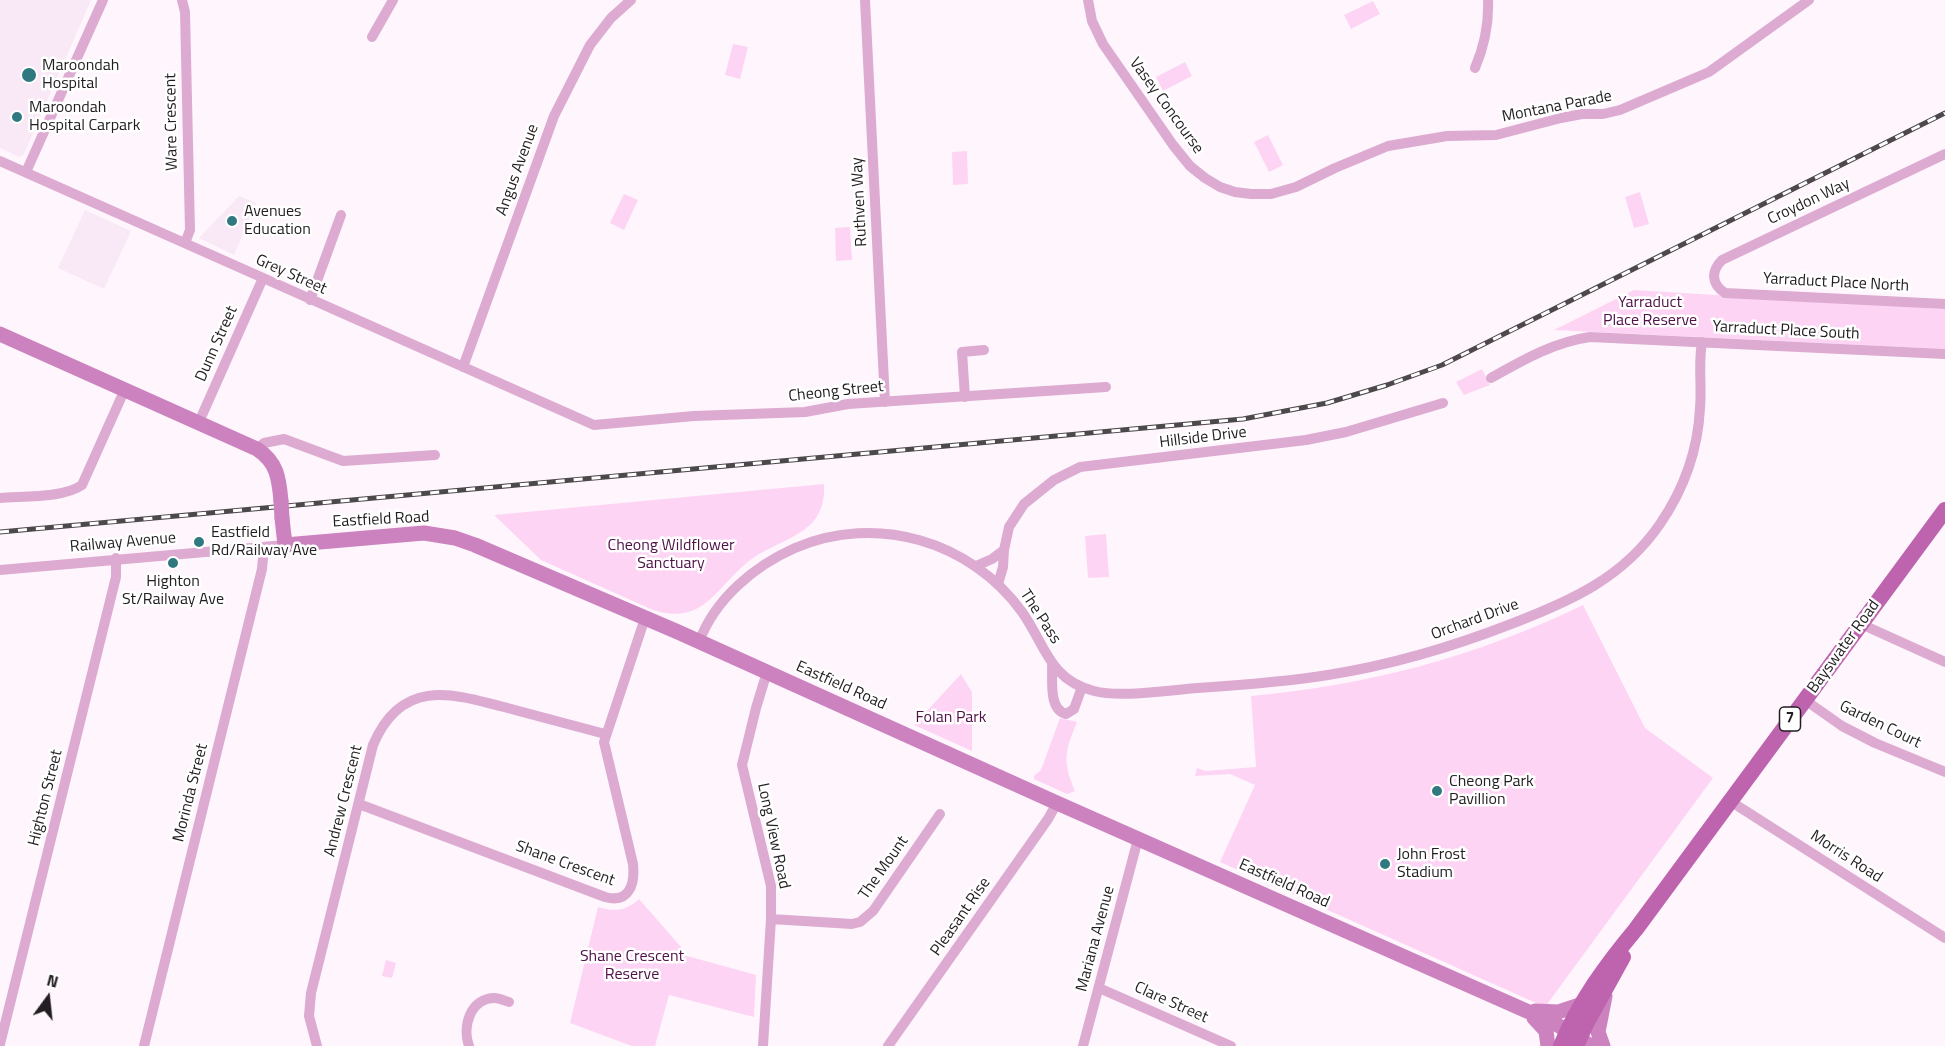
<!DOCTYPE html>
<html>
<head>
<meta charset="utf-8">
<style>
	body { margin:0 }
	#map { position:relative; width:1945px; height:1046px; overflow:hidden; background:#fef6fc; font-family:"Titillium Web",sans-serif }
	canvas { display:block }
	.north { position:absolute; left:18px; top:968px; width:60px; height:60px; -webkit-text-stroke:4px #fff; paint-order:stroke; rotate:15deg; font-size:16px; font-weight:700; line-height:24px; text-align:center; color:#211d20 }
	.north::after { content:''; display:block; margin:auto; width:21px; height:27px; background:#211d20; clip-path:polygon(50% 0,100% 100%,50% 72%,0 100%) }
</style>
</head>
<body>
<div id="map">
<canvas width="1945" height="1046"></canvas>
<div class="north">N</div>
</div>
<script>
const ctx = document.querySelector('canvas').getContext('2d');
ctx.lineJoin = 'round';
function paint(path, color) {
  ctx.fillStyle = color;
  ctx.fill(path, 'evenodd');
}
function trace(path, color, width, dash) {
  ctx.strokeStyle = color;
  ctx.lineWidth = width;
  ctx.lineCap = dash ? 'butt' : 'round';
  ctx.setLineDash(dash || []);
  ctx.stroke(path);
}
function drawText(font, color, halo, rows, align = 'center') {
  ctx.font = font + ' "Titillium Web",sans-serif';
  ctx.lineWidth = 5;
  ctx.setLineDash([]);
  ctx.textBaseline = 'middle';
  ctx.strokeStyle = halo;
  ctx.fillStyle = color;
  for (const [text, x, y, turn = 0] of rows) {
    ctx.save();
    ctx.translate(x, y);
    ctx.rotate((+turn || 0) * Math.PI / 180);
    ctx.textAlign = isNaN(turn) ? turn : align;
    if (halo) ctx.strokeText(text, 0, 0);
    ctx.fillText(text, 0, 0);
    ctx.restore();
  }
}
const built = new Path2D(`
	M0,0H91L24,154L19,157L0,148Z
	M239,196L256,203L234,255L199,238Z
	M85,210L131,231L104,289L58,268Z`);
const green = new Path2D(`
	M1373,1L1380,14L1351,29L1344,15Z
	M733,44L748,47L740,79L725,75Z
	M1185,62L1192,76L1163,91L1156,77Z
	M1268,135L1283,165L1269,172L1254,142Z
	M967,151L968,184L953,185L952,152Z
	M1640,192L1649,224L1634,228L1625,197Z
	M624,194L638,200L624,230L610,223Z
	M850,227L852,260L836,261L835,228Z
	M1634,290L1945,309V349L1554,330Z
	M1482,369L1490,385L1464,395L1456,382Z
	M824,484C825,498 822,512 812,523C798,538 767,547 749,561C733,573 714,600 698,608C683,616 668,615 653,610L541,560L494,515Z
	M1106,534L1109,577L1088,578L1085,536Z
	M1583,605L1645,728L1713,778L1545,1007L1220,862L1255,785L1230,774L1195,776L1197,768L1206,771L1256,767L1251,696C1370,685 1475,657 1583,605Z
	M961,674L972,692V751L914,725Z
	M1060,718L1077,722C1065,752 1062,760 1075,791L1067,794L1034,779V776L1041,770Z
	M639,899L681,947L680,954L756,975L754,1017L669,995L655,1046H632L570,1023L598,907C614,912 626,911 639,899Z
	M386,960L396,963L392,978L382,976Z`);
const minor = new Path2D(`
	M182,0L185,12L190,230L185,243
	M865,0L885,402
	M1088,0L1092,21L1103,44L1173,145L1190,166L1205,178L1220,187L1235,192L1251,194H1271L1296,187L1335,168L1388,146L1447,136L1496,135L1561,118L1582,114H1603L1620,110L1709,72L1809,0
	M372,37L393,0
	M1475,68C1485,45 1489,24 1488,0
	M1945,154L1722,260C1711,271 1711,284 1725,293L1945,304
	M0,161L594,425L694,416L805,412L848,404L1106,387
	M26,172L103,0
	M310,300L341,215
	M463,367L554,116L590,45L611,18L631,0
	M1491,378C1523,360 1554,342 1590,337L1945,354
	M965,397L962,352L984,350
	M199,422L263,278
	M257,449L264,443L284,439L343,461L435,455
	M0,498C23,496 64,498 82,485L125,389
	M976,566L992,559L1004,550L1009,527L1024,504L1054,480L1080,467L1306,440L1346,432L1443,403
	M0,570L285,545
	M998,584L1003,567L1004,550
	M1861,624L1945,662
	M699,642C715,599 754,566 795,548C876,513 971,541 1022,612C1045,644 1049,680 1094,691C1121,698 1169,690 1198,688C1242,685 1285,682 1328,675C1391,665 1452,647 1511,624C1571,601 1623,578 1660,524C1684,489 1698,449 1700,408C1702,385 1698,364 1702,342
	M1052,665C1053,680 1048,709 1066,714L1074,709L1082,687
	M1805,700L1842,726L1875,743L1945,772
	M1730,801L1945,938
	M359,804L605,897C630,904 635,883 633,864L604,742L645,618
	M771,919L852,924L860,922L873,911L940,814
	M1099,988L1231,1046
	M0,1044L116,577V558
	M144,1046L262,569L264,547
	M317,1046L309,1016L311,993L373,745C403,674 457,695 515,710C545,718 575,726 605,734
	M469,1046C462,1027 470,998 495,998C499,998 505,1001 509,1002
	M763,1046L771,919V886L742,765L756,708L767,672
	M888,1046L1048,819L1057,803
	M1083,1046L1138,839`);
const secondary = new Path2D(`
	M0,334L257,449C277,462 279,478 281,501
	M282,518L285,545L424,533L455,538L475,545L678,632L1057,803L1556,1024L1591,1046
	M1535,1011L1558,1012L1579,1005
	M1534,1018L1546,1031L1548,1046
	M1603,1046L1598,1032L1605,996`);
const primary = new Path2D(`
	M1561,1046C1579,1002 1606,965 1636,929L1945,510
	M1576,1046L1586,1024L1623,957`);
const rail = new Path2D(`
	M0,532L1243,419L1327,403L1387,385L1442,365L1945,113`);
const secondaryBridge = new Path2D(`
	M281,501L282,518`);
const markers = [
	[29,75,8,"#307980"],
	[17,117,6,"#307980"],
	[232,221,6,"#307980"],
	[199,542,6,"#307980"],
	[173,563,6,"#307980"],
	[1437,791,6,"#307980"],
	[1385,864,6,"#307980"]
];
const shields = [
	[1790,719,21]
];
const shieldNames = [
	["7",1790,719]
];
const poiNames = [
	["Maroondah",42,66],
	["Hospital",42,84],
	["Maroondah",29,108],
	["Hospital Carpark",29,126],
	["Avenues",244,212],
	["Education",244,230],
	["Eastfield",211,533],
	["Rd/Railway Ave",211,551],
	["Highton",173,582,"center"],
	["St/Railway Ave",173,600,"center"],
	["Cheong Park",1449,782],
	["Pavillion",1449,800],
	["John Frost",1397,855],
	["Stadium",1397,873]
];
const streetNames = [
	["Vasey Concourse",1166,106,54],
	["Montana Parade",1557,107,-11],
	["Ware Crescent",172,122,-91],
	["Angus Avenue",518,170,-70],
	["Ruthven Way",860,202,-93],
	["Croydon Way",1809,202,-25],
	["Grey Street",291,275,24],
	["Yarraduct Place North",1836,283,3],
	["Yarraduct Place South",1786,331,3],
	["Dunn Street",217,344,-66],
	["Cheong Street",836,392,-6],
	["Hillside Drive",1203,438,-7],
	["Eastfield Road",381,520,-3],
	["Railway Avenue",123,543,-5],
	["The Pass",1040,617,57],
	["Orchard Drive",1475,620,-20],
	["Bayswater Road",1844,647,-54],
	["Eastfield Road",841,686,24],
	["Garden Court",1880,725,26],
	["Morinda Street",191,793,-76],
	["Highton Street",46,798,-76],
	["Andrew Crescent",344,801,-76],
	["Long View Road",773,836,78],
	["Morris Road",1846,857,33],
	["Shane Crescent",565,864,20],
	["The Mount",884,868,-55],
	["Eastfield Road",1284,884,24],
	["Pleasant Rise",961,917,-55],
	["Mariana Avenue",1096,939,-75],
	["Clare Street",1171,1003,24]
];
const parkNames = [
	["Yarraduct",1650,303],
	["Place Reserve",1650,321],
	["Cheong Wildflower",671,546],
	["Sanctuary",671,564],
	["Folan Park",951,718],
	["Shane Crescent",632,957],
	["Reserve",632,975]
];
paint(built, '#f9e8f5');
paint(green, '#fed4f4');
trace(minor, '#ddaad2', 10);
trace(secondary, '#cc82be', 15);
trace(primary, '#be64af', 16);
trace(rail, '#4c484b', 5);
trace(rail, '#fff', 3, [9]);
trace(secondaryBridge, '#cc82be', 15);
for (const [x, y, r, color] of markers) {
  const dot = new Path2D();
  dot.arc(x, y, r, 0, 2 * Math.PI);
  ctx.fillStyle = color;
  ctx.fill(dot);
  trace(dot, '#fff', 2);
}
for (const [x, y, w] of shields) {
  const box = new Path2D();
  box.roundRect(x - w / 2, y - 12, w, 24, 4.5);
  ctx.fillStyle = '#fff';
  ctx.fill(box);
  trace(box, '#211d20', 1.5);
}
drawText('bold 15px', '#211d20', null, shieldNames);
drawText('16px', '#211d20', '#fff', poiNames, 'left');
drawText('16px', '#211d20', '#fff', streetNames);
drawText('16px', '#501048', '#fff', parkNames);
</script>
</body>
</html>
